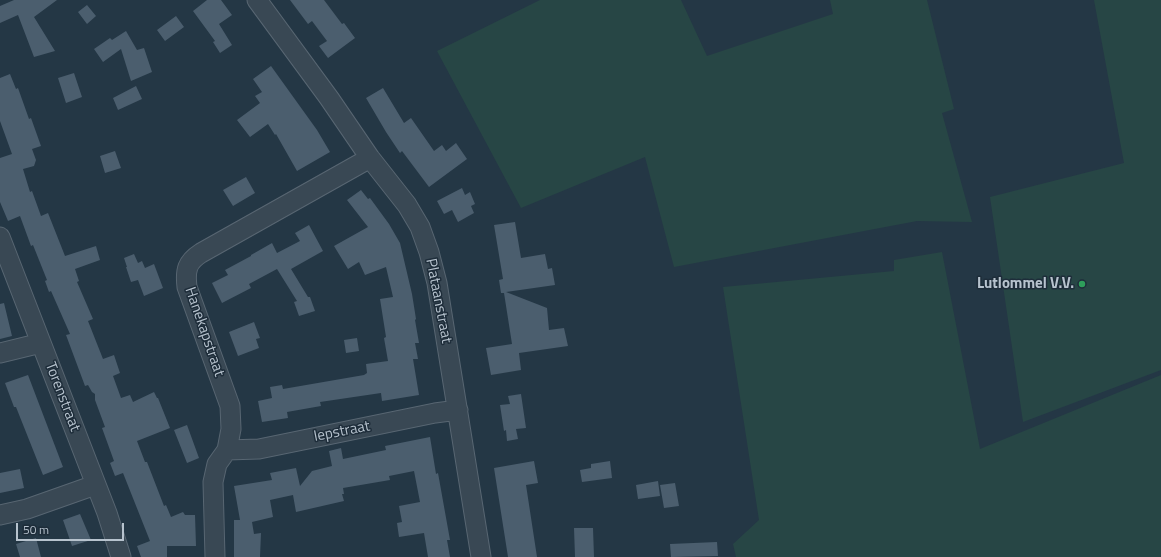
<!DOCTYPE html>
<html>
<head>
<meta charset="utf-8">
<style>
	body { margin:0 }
	#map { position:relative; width:1161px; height:557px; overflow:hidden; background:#243745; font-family:"Titillium Web",sans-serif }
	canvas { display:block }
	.scale { position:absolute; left:16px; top:523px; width:108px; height:18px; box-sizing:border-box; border:2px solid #b7c3ce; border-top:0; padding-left:5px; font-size:12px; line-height:14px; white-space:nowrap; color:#b7c3ce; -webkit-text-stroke:3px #1e2d3a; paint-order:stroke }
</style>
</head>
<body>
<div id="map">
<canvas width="1161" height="557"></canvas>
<div class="scale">50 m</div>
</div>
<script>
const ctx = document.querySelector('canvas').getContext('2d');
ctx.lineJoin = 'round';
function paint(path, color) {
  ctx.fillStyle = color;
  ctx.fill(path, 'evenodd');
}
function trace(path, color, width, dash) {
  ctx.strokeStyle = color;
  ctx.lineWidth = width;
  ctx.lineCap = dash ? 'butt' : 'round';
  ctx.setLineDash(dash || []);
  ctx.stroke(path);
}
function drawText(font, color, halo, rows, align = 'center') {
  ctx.font = font + ' "Titillium Web",sans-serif';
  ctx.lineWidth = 3;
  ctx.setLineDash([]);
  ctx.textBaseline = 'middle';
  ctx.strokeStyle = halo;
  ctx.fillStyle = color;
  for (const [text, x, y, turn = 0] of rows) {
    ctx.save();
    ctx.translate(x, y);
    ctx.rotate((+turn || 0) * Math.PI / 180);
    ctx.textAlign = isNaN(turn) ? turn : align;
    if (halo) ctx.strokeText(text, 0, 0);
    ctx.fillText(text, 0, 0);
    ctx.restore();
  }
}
const green = new Path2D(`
	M540,0H681L707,56L833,14L830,0H927L954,109L942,113L972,222L917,221L674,267L645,157L521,208L437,51Z
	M1094,0H1161V370L1023,422L990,197L1124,163Z
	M942,252L980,449L1161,375V557H736L733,544L759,520L723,287L894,271V260Z`);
const building = new Path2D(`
	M14,0H57L34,17L55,51L34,57L18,15L0,23V6Z
	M207,0H221L232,15L219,24L232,45L220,53L213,42L215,41L193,11Z
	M290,0H324L342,24L344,23L355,38L328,58L319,46L327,41L312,21L308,24Z
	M87,5L96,16L87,24L78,12Z
	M176,16L184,27L165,41L157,30Z
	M126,31L137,50L144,48L152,72L131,81L121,49L103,62L94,49L110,38L112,40Z
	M271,66L317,130L330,152L297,171L276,134L275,135L268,124L250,137L237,120L260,103L255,96L262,92L253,79Z
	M74,73L82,97L66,103L58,78Z
	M10,74L16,89L18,88L29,119L31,118L41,146L32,149L36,160L34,166L23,169L30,192L32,191L41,216L48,213L65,256L96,246L100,260L75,269L79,281L77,282L93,319L88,321L103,359L114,355L120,373L113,376L121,398L130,395L133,402L154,392L157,398H158L170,428L137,441L145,462H147L164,506L166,505L171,517L183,512L185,515H195L196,546H167V557H141L137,546L150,541L123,473L115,476L110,463L114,461L102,428L105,427L95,400V394L92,392L88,385L85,386L66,335L70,334L51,291L49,292L45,281L47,280L33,245L31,246L20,216L8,221L0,202V158L12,154L0,121V78Z
	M136,86L142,99L118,110L113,98Z
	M383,88L404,123L411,118L434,151L442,145L446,151L456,143L467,159L429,187L402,151L400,153L386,132L366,98Z
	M115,151L121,168L105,173L100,156Z
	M246,177L255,193L233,206L223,190Z
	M462,188L465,195L470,192L475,204L471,206L474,213L458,222L452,210L444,214L437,201Z
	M361,190L368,199L370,198L389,224L400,243L412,294L416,319L415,320L419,343H415L418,359H413L419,395L382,401L381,393L320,402L321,406L287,412L288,418L262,422L258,401L272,398L270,387L282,385L283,389L364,375L367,373L366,364L388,361L384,338L386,337L380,299L393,297L386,267L365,275L359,262L348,269L334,246L368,227L347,200Z
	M515,222L521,258L545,254L548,269L552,268L555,285L506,292L547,308L549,330L564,328L568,346L519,353L521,370L491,375L486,348L512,344L504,293H501L499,280L503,279L494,225Z
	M309,225L323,251L291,269L308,297H310L315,311L299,316L294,302L297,301L277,269L249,284L251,288L222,303L212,283L228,275L225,270L251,256V255L272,243L277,253L300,241L295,233Z
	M134,254L138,263L142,261L145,268L154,264L163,288L144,296L138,280L131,282L126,267H127L124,258Z
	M4,303L12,336L0,339V304Z
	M254,322L260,338L256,339L259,348L238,356L229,332Z
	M357,338L359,351L346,353L344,340Z
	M28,375L63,467L43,475L16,407H14L5,383Z
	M521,394L526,428L516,429L518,439L507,441L506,430L504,431L500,405L510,404L508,396Z
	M187,425L199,458L187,463L174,430Z
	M430,437L436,474L438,473L450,540H447L450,557H428L424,533L399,537L397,523L402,522L399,506L420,502L414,471L389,476L390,480L343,488L344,494H342L344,501L296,512L293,495L270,500L273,517L252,522L254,534L261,533L260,557H234V520H240L234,486L272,480L270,473L296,468L300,486L312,471L332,466L329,451L341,448L343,459L386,450L385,446Z
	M534,461L538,483L526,485L537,557H508L494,468Z
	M610,461L612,478L582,482L580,470L591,468V464Z
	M20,469L24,488L0,493V473Z
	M658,481L660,496L638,499L636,485Z
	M675,483L679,506L664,508L660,485Z
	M80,514L91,540L72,546L63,520Z
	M574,528H593L594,557H575Z
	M36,538L41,557H20L16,544Z
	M717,542L718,556L671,557L670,544Z`);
const minor = new Path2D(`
	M257,0L329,98L370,158L407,205L420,227L429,252L437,283L481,557
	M0,237L107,513L121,557
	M0,353L41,343
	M227,450L259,449L435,413L458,410
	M0,515L27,509L95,485
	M215,557L213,482L217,464L227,450L231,429L230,406L187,287C185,270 187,262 201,253L370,158`);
const markers = [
	[1082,284,4,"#2e9e5b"]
];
const poiNames = [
	["Lutlommel V.V.",1074,284]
];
const streetNames = [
	["Plataanstraat",438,301,79],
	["Hanekapstraat",204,332,71],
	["Torenstraat",62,397,69],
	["Iepstraat",342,432,-11]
];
paint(green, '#274645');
paint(building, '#4b5e6e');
trace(minor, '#586672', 21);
trace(minor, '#394854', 19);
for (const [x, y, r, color] of markers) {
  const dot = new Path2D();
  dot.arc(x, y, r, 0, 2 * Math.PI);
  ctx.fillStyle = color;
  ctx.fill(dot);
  trace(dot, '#1e2d3a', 1.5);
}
drawText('bold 15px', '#b7c3ce', '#1e2d3a', poiNames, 'right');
drawText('15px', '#b7c3ce', '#1e2d3a', streetNames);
</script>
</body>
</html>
